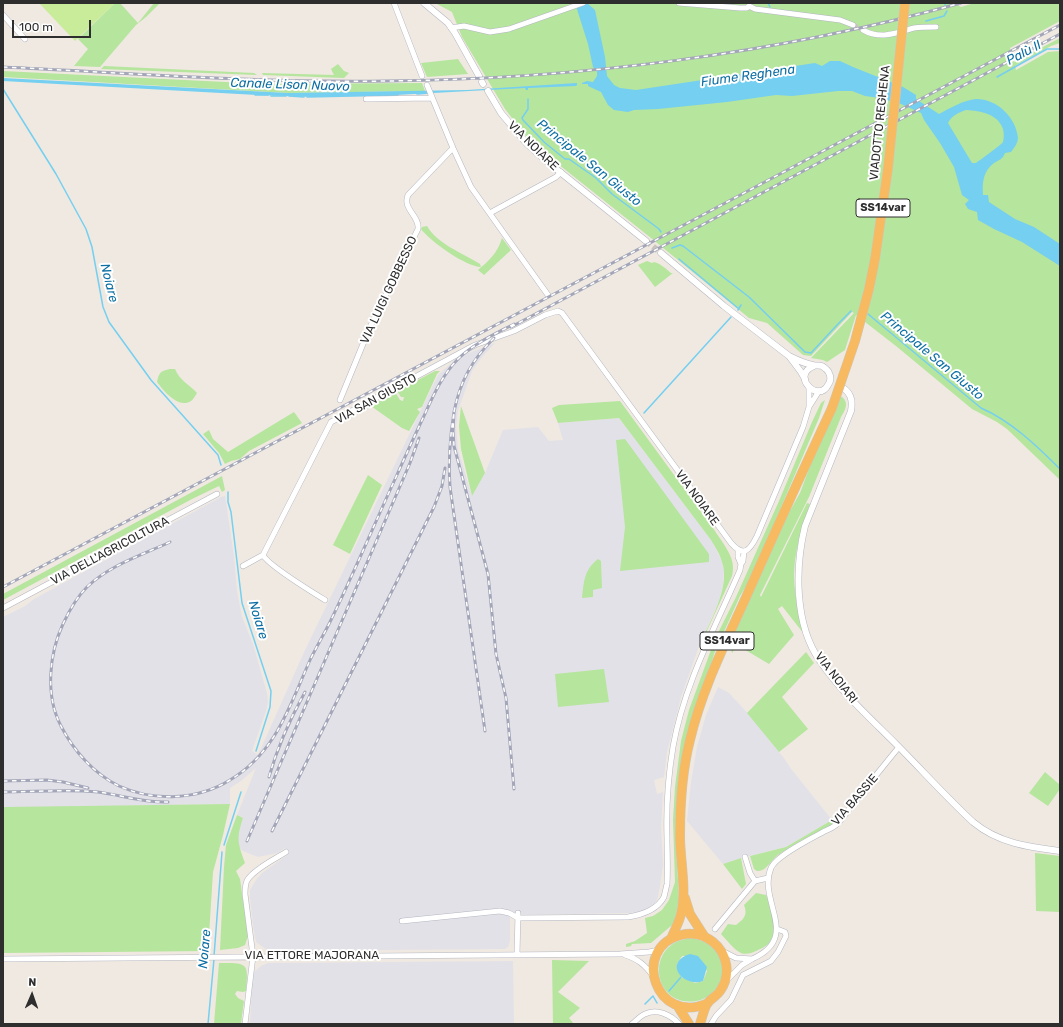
<!DOCTYPE html>
<html>
<head>
<meta charset="utf-8">
<style>
	body { margin:0 }
	#map { position:relative; width:1063px; height:1027px; overflow:hidden; background:#efe9e1; font-family:Rubik,sans-serif }
	canvas { display:block }
	.frame { position:absolute; inset:0; border:4px solid #2e2e2e; pointer-events:none }
	.north { position:absolute; left:12px; top:975px; width:40px; height:40px; -webkit-text-stroke:3px #fff; paint-order:stroke; rotate:2deg; font-size:11px; font-weight:700; line-height:16px; text-align:center; color:#2e2e2e }
	.north::after { content:''; display:block; margin:auto; width:14px; height:18px; background:#2e2e2e; clip-path:polygon(50% 0,100% 100%,50% 72%,0 100%) }
	.scale { position:absolute; left:12px; top:20px; width:79px; height:18px; box-sizing:border-box; border:2px solid #2e2e2e; border-top:0; padding-left:5px; font-size:12px; line-height:14px; white-space:nowrap; color:#2e2e2e; -webkit-text-stroke:3px #fff; paint-order:stroke }
</style>
</head>
<body>
<div id="map">
<canvas width="1063" height="1027"></canvas>
<div class="frame"></div>
<div class="north">N</div>
<div class="scale">100 m</div>
</div>
<script>
const ctx = document.querySelector('canvas').getContext('2d');
ctx.lineJoin = 'round';
function paint(path, color) {
  ctx.fillStyle = color;
  ctx.fill(path, 'evenodd');
}
function trace(path, color, width, dash) {
  ctx.strokeStyle = color;
  ctx.lineWidth = width;
  ctx.lineCap = dash ? 'butt' : 'round';
  ctx.setLineDash(dash || []);
  ctx.stroke(path);
}
function drawText(font, color, halo, rows, align = 'center') {
  ctx.font = font + ' Rubik,sans-serif';
  ctx.lineWidth = 4;
  ctx.setLineDash([]);
  ctx.textBaseline = 'middle';
  ctx.strokeStyle = halo;
  ctx.fillStyle = color;
  for (const [text, x, y, turn = 0] of rows) {
    ctx.save();
    ctx.translate(x, y);
    ctx.rotate((+turn || 0) * Math.PI / 180);
    ctx.textAlign = isNaN(turn) ? turn : align;
    if (halo) ctx.strokeText(text, 0, 0);
    ctx.fillText(text, 0, 0);
    ctx.restore();
  }
}
const industrial = new Path2D(`
	M495,343L482,357L472,371L458,411L456,427L458,449L472,496L485,473L503,430L538,427L549,441L563,440L558,423L619,418L711,540L722,561L724,571L723,586L719,601L699,646L681,697L667,752L664,777L654,780L657,794L663,792L661,828L663,865L659,892L657,900L652,906L639,912L630,913L510,915V941L508,947L505,949L274,951L267,950L256,942L253,925L250,898V890L256,880L262,873L289,854L285,848L277,853L258,857L243,851L238,847V832L243,818L237,815L256,768L241,781L230,788V804L3,808V617L25,606L34,599L221,497L225,496L234,556L237,591L242,617L253,644L267,693L268,702L266,711L252,751L258,755L305,650L438,375L458,357Z
	M718,687L729,693L753,719L783,757L792,770L832,820L786,847L741,858L723,864L687,821L691,782L697,747L706,715Z
	M513,961L514,1024H250L252,982L254,972L261,966L268,963Z`);
const green = new Path2D(`
	M113,3H120L138,23L154,3H160L146,17L136,25L100,67L74,66L88,49L78,39L114,4Z
	M435,3H955L961,7L974,3H1060V21L1010,48L1014,62L1060,38V43L1051,46L1015,66L1016,70L1048,52L1060,51V480L1007,429L997,422L972,409L896,346L856,315L845,350L827,362L823,360L811,358L854,313L852,312L811,356L803,355L767,323L749,318L651,238L548,156L526,136L505,109L462,37L452,12Z
	M458,59L468,74L427,77L421,63Z
	M338,64L344,71L349,73L344,78L263,75L262,73L334,75L331,69Z
	M104,66L254,73L257,75L101,69Z
	M3,71L266,84L422,83L425,91L288,93L3,77Z
	M427,226C437,244 463,253 480,264L481,267C466,267 430,241 421,229L422,227Z
	M502,238L511,250L484,275L478,270C489,261 498,252 502,238Z
	M647,261L652,263L654,262C661,264 665,268 671,273H673L655,287L638,265Z
	M170,369H175C179,380 190,385 197,393C195,396 193,400 191,401C178,409 164,391 157,382C159,372 161,371 170,369Z
	M435,371H440L437,374L422,407L417,409L420,412L409,431L402,428L371,406L395,392L400,400L403,401L404,397H401L397,391Z
	M839,395C850,401 846,409 841,417L809,497L760,595L761,597L807,503L810,504C805,520 799,537 796,554C791,581 797,608 804,634L782,606L778,609L794,635L769,664L737,645L732,653L730,643L787,516L800,493L810,466Z
	M825,400L819,418L751,578L740,596L714,654L677,802L675,826L679,899L675,920L672,925L651,943L632,944L631,946L626,947V944L635,941L647,933L645,918L653,916L662,910L669,900L675,882L673,820L675,787L681,741L689,710L715,639L736,597L779,501L812,422L821,403Z
	M620,401L715,531C724,545 737,559 732,576L700,646H699C709,623 731,587 722,562C720,554 715,547 711,540L619,418L558,423L552,408L559,405Z
	M461,406L485,473L472,496L461,449L459,426Z
	M294,412L302,423L249,451L240,459L231,461L225,464L219,453L203,434L209,430L213,439L228,452Z
	M625,439L709,554V562L620,571L625,527L616,440Z
	M368,475L382,485L350,554L333,545Z
	M222,476L225,490L222,492L219,486L192,499L3,600V594Z
	M598,559L601,561L602,588L593,590V597L582,598C584,581 584,570 598,559Z
	M806,652L814,663L782,697L808,729L779,752L747,713Z
	M604,669L609,702L558,707L555,674Z
	M1045,772L1060,785V789L1048,806L1029,793Z
	M230,804L223,835L213,872L208,951L3,953V807Z
	M237,815L243,818C236,839 238,843 245,863L236,871L240,879L248,936L245,945L238,948L220,950L224,867L226,845Z
	M832,820L834,822L833,824C814,834 795,843 778,855C771,860 766,872 757,871L754,869L750,856L786,847Z
	M1035,853L1060,856V912L1036,911Z
	M741,858L746,884L742,889L723,864Z
	M756,893L766,895C772,908 779,930 769,943C767,946 760,949 756,951C752,953 746,955 741,953C733,949 727,940 721,934L728,924L736,925C744,919 748,915 744,905Z
	M690,938C715,940 733,966 716,989C711,995 704,1000 696,1001C653,1008 643,944 690,938ZM682,956H698L707,971L703,981L695,983L681,977L677,964Z
	M552,960L589,961L558,992L580,1008L569,1018L574,1024H553Z
	M219,963C247,963 249,962 246,991L243,992L237,991L235,994L238,998L244,1001L241,1024H214Z`);
const pitch = new Path2D(`
	M39,3H113L114,4L75,41Z`);
const water = new Path2D(`
	M575,3H587L595,10L605,57L607,76L614,85L620,88L636,90L815,63L822,66L830,61H840L853,67L903,87L916,95V99L939,114C950,108 964,100 976,99C997,99 1016,117 1018,138C1018,143 1014,148 1011,152L1005,153C1003,159 999,160 994,163C983,171 982,183 983,195H988L989,202L1015,219L1034,227L1060,244V266L1022,242L994,229L978,220L977,212L968,209L965,204L969,200L962,195L954,167L940,143L924,120L921,113L901,104L880,98L865,96L852,91H838L792,96L776,95L727,102L658,109L634,110L628,112L614,110L608,105L601,92L588,86V84H582V83L587,81L593,82L597,76V72L593,67L588,44ZM966,110C981,111 998,114 1003,129C1004,133 1004,138 1003,142C1001,145 980,160 976,163H972L948,123C952,115 958,113 966,110Z
	M3,78L288,93L467,90L577,83V85L576,86L528,88V90H526L525,88L396,95L311,97L257,95L3,81Z
	M690,954L698,956L707,967L703,981C684,988 662,963 690,954Z`);
const stream = new Path2D(`
	M768,3L770,7
	M945,3V5
	M926,21L944,16L947,11
	M997,77L1047,49H1060
	M3,89L56,174L86,229L92,247L103,307L109,322L151,380L218,455L221,465
	M417,94L430,93
	M255,95H268
	M271,96H286
	M289,96L304,97
	M307,97L398,95
	M528,99V109L522,118L523,120L544,142L565,159H569L596,178L612,194L659,229L661,232
	M672,248L680,245L683,246L749,297L805,352L811,353L838,324L851,311
	M679,259L739,309
	M738,310L741,305
	M868,314L981,408C1011,421 1037,446 1060,469
	M644,413L731,317
	M228,492V502L231,512L242,603L271,691L270,707L256,751
	M224,845L241,792
	M214,956L222,852
	M669,991L681,977
	M645,1004L653,996L657,1003
	M208,1024L214,959`);
const minorTunnel = new Path2D(`
	M853,25L863,30`);
const tertiaryTunnel = new Path2D(`
	M646,241L661,253`);
const minor = new Path2D(`
	M394,3L422,76
	M679,3L740,8H747L749,6
	M749,6L755,9L840,20L853,25
	M3,15L25,39
	M451,28L464,26L490,32L509,29L583,3
	M863,30C880,40 896,33 914,28C921,27 929,27 936,27
	M427,85L453,148L471,187L510,242L548,295
	M366,99L432,98
	M490,213L556,177L561,172
	M809,388V407L819,391
	M340,400L370,327L418,229C420,216 402,209 408,195L453,148
	M738,550V557L741,564L743,561L744,551
	M243,566L263,555
	M325,600C312,592 268,565 263,555L331,422L475,345L514,331L545,315L558,311L562,313L731,543C744,558 750,550 757,536L803,427L809,407
	M3,608L217,494
	M745,857L750,873L755,881
	M402,921L500,911L509,913L518,918L628,917C641,915 657,910 664,897C665,893 666,888 667,884C668,868 667,853 667,838C666,808 668,777 673,747C684,684 715,628 740,570L741,564
	M715,929L755,881L768,878
	M722,951L736,958L752,959L742,965L726,981
	M517,955L518,913
	M625,955C638,959 645,965 653,976
	M3,959L620,954L649,952L659,950
	M752,959C802,937 757,901 771,868C776,856 810,839 823,832C827,830 832,828 836,825C843,819 849,809 855,801C870,783 884,765 899,747
	M245,1024L253,956L245,894C245,889 245,883 248,879C256,868 275,859 286,852
	M632,1024C636,1021 640,1016 645,1014C657,1008 671,1015 679,1024
	M711,1024L716,1016L731,1000L743,975L771,961L778,952L786,936L785,932L777,929`);
const tertiary = new Path2D(`
	M424,3L448,23L455,33L479,76
	M482,82L483,84
	M488,91L501,113L527,144L545,160L646,241
	M661,253L724,306L789,356
	M805,379L801,372L789,356C797,360 805,364 813,365C816,366 819,365 822,366C825,368 828,370 829,373C831,377 831,381 828,385C818,404 790,375 814,366
	M840,386C851,392 853,400 851,411L805,526C795,567 794,624 820,661C841,692 870,718 896,744C922,770 946,797 973,822C998,843 1028,847 1060,851`);
const trunk = new Path2D(`
	M685,898L690,914L704,936
	M671,939C674,931 679,923 681,914C687,889 680,861 680,836C680,804 682,771 690,740C702,689 726,642 747,595C775,532 803,470 832,408
	M677,1005L689,1024
	M700,1024C702,1018 704,1009 707,1004C710,999 717,996 720,991C731,976 728,954 713,942C704,935 692,932 681,935C630,948 656,1027 708,1003`);
const rail = new Path2D(`
	M3,67C130,73 258,83 386,81C578,79 776,54 961,3
	M511,327L1060,34
	M454,412C460,381 472,360 494,338
	M170,542C142,555 110,565 87,587C77,597 69,611 63,624C49,654 45,696 61,726C73,750 94,774 119,786C154,802 198,800 230,780C277,752 290,704 311,658C317,646 324,634 330,622C353,575 374,525 396,477C405,457 414,437 423,418C433,396 442,375 459,358C475,343 495,334 514,324
	M3,587L1060,25
	M485,731L450,487C448,461 450,437 454,412L453,431L454,446L488,574L496,654L506,698L514,789
	M269,777C278,745 289,721 305,692
	M3,781L47,780L63,782L88,788
	M3,792C33,792 68,789 98,792C121,795 144,803 168,802
	M272,831L434,507L442,486L445,468
	M247,841L410,463L419,438`);
const trunkBridge = new Path2D(`
	M832,408L855,341L869,289L875,259L888,168L905,3`);
const shields = [
	[883,208,54],
	[727,641,54]
];
const shieldNames = [
	["SS14var",883,208],
	["SS14var",727,641]
];
const streetNames = [
	["VIADOTTO REGHENA",880,123,-84],
	["VIA NOIARE",533,146,44],
	["VIA LUIGI GOBBESSO",389,290,-65],
	["VIA SAN GIUSTO",376,399,-29],
	["VIA NOIARE",697,498,54],
	["VIA DELL'AGRICOLTURA",110,551,-28],
	["VIA NOIARI",836,678,52],
	["VIA BASSIE",855,800,-49],
	["VIA ETTORE MAJORANA",312,956]
];
const waterNames = [
	["Palù II",1024,53,-28],
	["Fiume Reghena",748,76,-8],
	["Canale Lison Nuovo",290,85,2],
	["Principale San Giusto",589,163,39],
	["Noiare",109,283,76],
	["Principale San Giusto",932,356,40],
	["Noiare",258,620,73],
	["Noiare",205,949,-85]
];
paint(industrial, '#e3e1e8');
paint(green, '#b6e59e');
paint(pitch, '#c9ec9a');
paint(water, '#75cff0');
trace(stream, '#75cff0', 1.5);
trace(minorTunnel, '#c8c4bd', 5, [5, 2.5]);
trace(tertiaryTunnel, '#c8c4bd', 6, [6, 3]);
trace(minor, '#b4b7c1', 6);
trace(tertiary, '#b4b7c1', 7);
trace(trunk, '#c9c9c9', 10);
trace(minor, '#fff', 5);
trace(tertiary, '#fff', 6);
trace(trunk, '#f8ba60', 9);
trace(rail, '#a3a6b8', 3);
trace(rail, '#fff', 1.5, [4.5]);
trace(trunkBridge, '#c9c9c9', 10, []);
trace(trunkBridge, '#f8ba60', 9);
for (const [x, y, w] of shields) {
  const box = new Path2D();
  box.roundRect(x - w / 2, y - 9, w, 18, 3);
  ctx.fillStyle = '#fff';
  ctx.fill(box);
  trace(box, '#2e2e2e', 1);
}
drawText('bold 11px', '#2e2e2e', null, shieldNames);
drawText('12px', '#2e2e2e', '#fff', streetNames);
drawText('italic 13px', '#0d6fa3', '#fff', waterNames);
</script>
</body>
</html>
